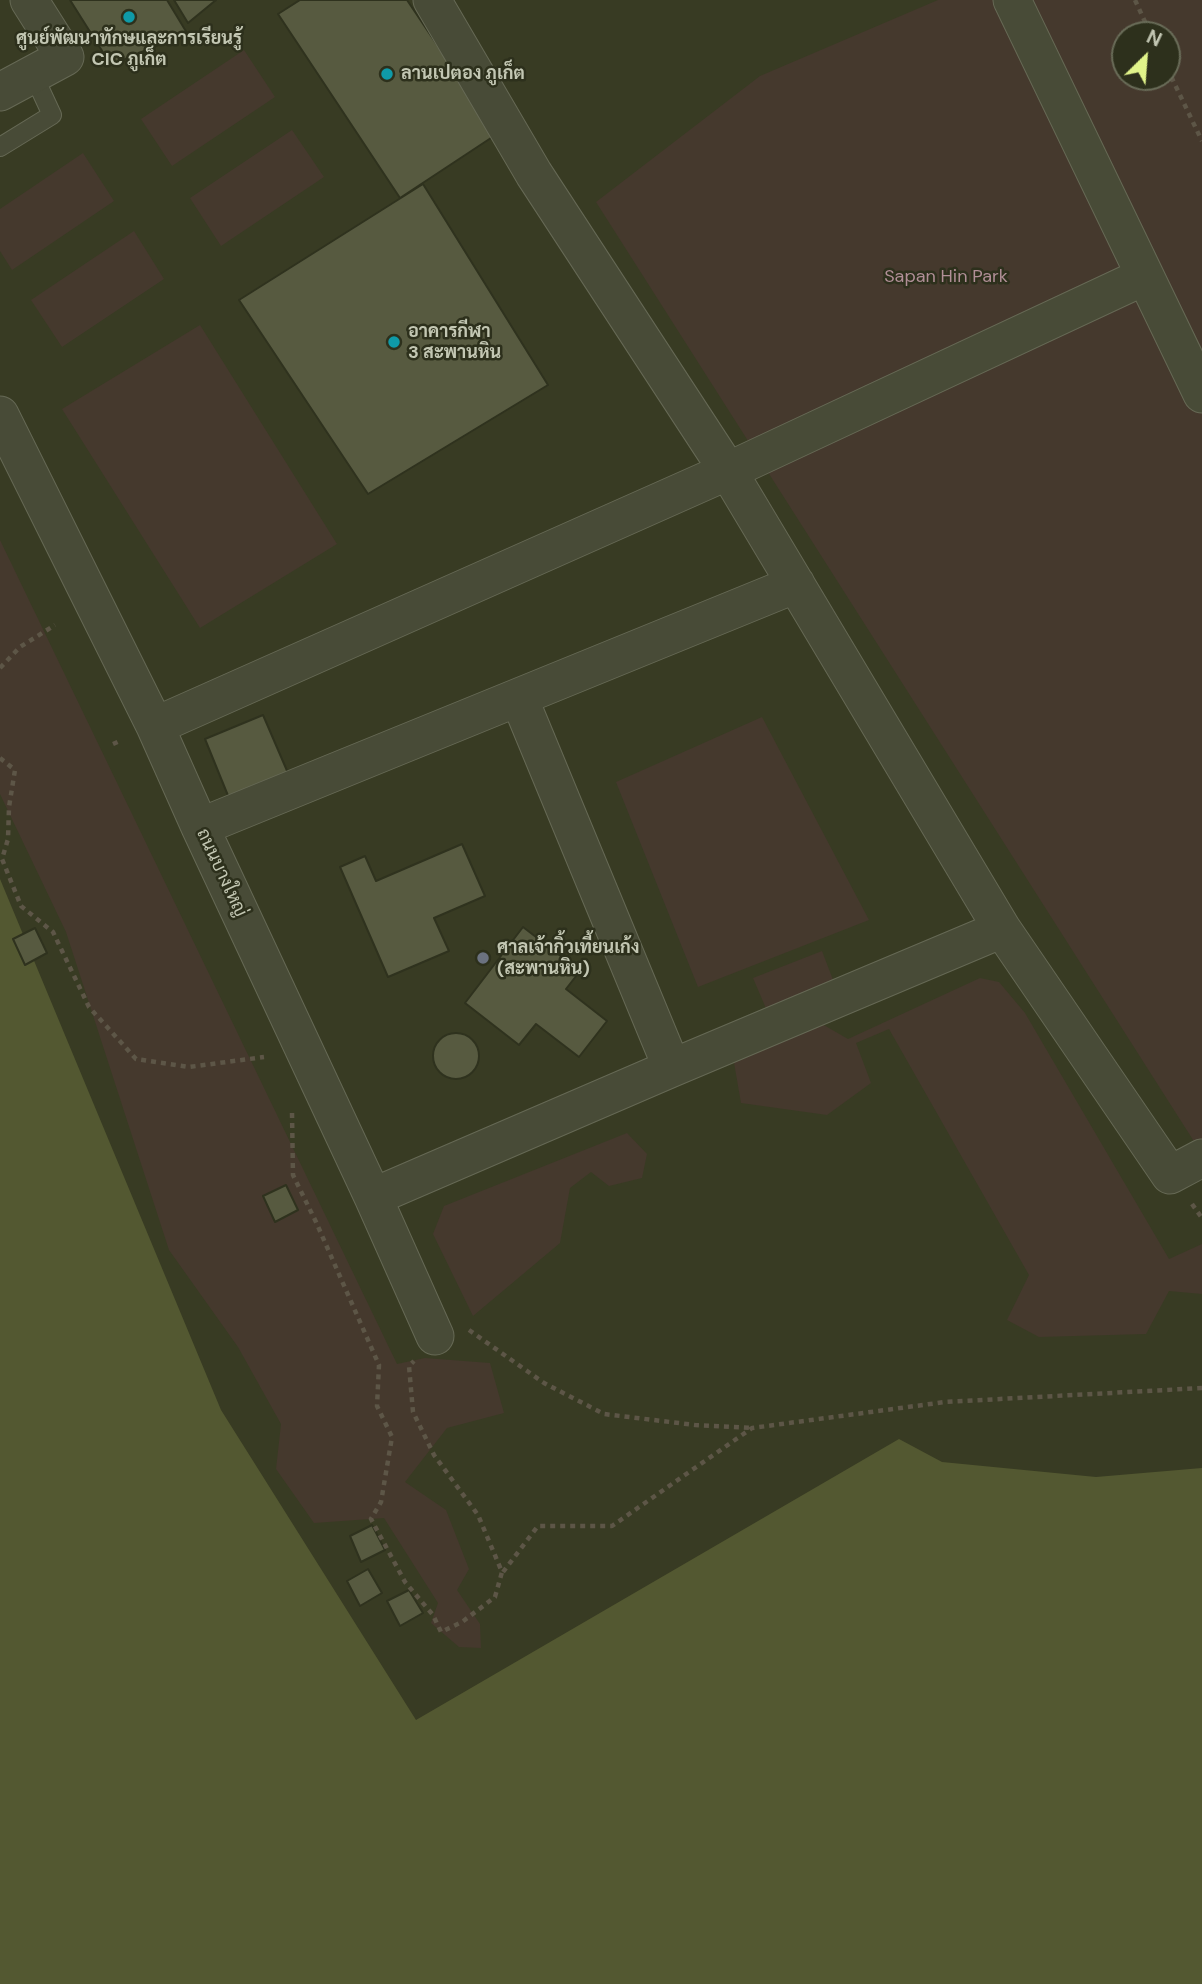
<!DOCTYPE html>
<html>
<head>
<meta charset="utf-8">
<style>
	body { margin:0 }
	#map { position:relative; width:1202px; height:1984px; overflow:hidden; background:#383b23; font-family:"DM Sans",sans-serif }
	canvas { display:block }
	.north { position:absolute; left:1111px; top:21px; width:70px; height:70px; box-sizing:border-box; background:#2d301c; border:2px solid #696c58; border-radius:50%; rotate:25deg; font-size:19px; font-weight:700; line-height:28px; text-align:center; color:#c3c7b3 }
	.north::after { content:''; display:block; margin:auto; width:24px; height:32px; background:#e1f48a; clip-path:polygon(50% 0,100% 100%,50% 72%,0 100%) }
</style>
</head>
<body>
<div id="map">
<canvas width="1202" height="1984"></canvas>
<div class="north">N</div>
</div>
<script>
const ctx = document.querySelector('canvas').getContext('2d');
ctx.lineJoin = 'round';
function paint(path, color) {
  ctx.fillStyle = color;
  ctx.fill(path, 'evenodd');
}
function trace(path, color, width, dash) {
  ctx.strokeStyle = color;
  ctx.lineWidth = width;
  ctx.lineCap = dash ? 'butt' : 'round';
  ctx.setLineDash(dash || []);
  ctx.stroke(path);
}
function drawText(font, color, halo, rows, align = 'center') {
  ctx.font = font + ' "DM Sans",Sarabun,sans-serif';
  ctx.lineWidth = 5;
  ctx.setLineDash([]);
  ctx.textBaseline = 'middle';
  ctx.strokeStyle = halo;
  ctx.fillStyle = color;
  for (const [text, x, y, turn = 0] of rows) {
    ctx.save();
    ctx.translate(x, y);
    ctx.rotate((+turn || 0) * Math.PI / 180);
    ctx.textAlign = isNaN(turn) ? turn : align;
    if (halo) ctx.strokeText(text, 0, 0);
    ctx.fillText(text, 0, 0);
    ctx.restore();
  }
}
const green = new Path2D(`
	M938,0H1202V1154L596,202L760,76ZM1125,35H1167V77H1125Z
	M244,50L275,97L172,166L141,119Z
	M292,130L324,177L221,246L190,198Z
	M83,153L114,201L12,270L0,251V209Z
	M134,231L164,279L62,347L31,300Z
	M200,325L337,544L200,628L62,409Z
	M0,540L397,1364L425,1358L490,1363L504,1413L447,1428L405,1482L446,1510L469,1569L457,1590L480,1624L481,1648L459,1647L431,1623L438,1603L384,1518L314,1523L276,1469L281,1424L238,1347L169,1250L66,932L0,794Z
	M762,717L869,920L698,987L616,782Z
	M822,951L835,985L768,1013L753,978Z
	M980,978L999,982L1025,1013L1169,1259L1202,1244V1294L1169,1291L1146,1334L1039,1337L1007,1320L1029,1275L889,1029L856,1043L871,1083L827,1115L741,1103L732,1051L815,1020L848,1039Z
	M627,1133L647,1154L642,1178L609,1186L591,1172L570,1188L560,1243L473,1316L433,1234L444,1206Z`);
const water = new Path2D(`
	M0,879L221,1410L416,1720L899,1439L942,1462L1096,1477L1202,1468V1984H0Z`);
const building = new Path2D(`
	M70,0H167L187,33L111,65Z
	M174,0H216L188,23Z
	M300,0H407L497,134L400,198L278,14Z
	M423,184L548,385L368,494L239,300Z
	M263,715L291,780L231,803L205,739Z
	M462,844L485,896L434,918L449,951L388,977L340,867L365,856L376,881Z
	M523,927L580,971L566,989L607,1021L579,1057L536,1024L519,1045L465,1003Z
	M35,928L47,953L25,965L13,939Z
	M433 1056a23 23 0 1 1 46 0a23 23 0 1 1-46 0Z
	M286,1185L298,1210L275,1222L263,1196Z
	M372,1525L385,1550L361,1562L350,1536Z
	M368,1569L382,1593L360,1606L347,1581Z
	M409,1590L423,1613L400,1626L387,1601Z`);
const path = new Path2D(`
	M1135,0L1151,35
	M1167,68L1202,141
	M0,668L20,647L55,625
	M113,744L122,740
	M0,758L15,770L9,807L8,839L2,859L21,906L53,932L89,1007L136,1059L189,1067L264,1057
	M292,1113L293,1175L316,1222L379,1365L377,1406L392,1437L381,1502L371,1519L405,1582L433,1615L441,1632L462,1622L495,1597L502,1572L478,1515L434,1455L413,1412L409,1366L414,1361
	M1192,1204L1202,1218
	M469,1330L544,1383L604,1414L695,1425L752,1428
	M503,1572L538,1526H612L752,1428L945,1402L1202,1388`);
const service = new Path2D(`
	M0,147L52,115L33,74`);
const minor = new Path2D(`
	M432,0L534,174L728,471L1002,929L1170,1175L1202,1158
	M1012,0L1202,394
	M0,92L65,57L29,0
	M0,415L155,726L200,827L373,1197L435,1336
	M519,698L672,1068
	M155,726L728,471L1145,276
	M200,827L796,584
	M373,1197L672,1068L1002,929`);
const markers = [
	[129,17,7,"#0f9aa8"],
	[387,74,7,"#0f9aa8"],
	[394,342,7,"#0f9aa8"],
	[483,958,7,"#6b7280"]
];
const poiNames = [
	["ศูนย์พัฒนาทักษและการเรียนรู้",129,39,"center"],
	["CIC ภูเก็ต",129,60,"center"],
	["ลานเปตอง ภูเก็ต",401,74],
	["อาคารกีฬา",408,332],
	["3 สะพานหิน",408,353],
	["ศาลเจ้ากิ้วเที้ยนเก้ง",497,948],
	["(สะพานหิน)",497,969]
];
const parkNames = [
	["Sapan Hin Park",946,277]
];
const streetNames = [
	["ถนนบางใหญ่",221,873,65]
];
paint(green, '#45392d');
paint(water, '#535831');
paint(building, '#575a40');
trace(building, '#2f321e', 2);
trace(service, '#666955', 20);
trace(minor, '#666955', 39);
trace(path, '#5d5647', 4.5, [5, 5]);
trace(service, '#484b37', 18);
trace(minor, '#484b37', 37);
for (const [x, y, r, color] of markers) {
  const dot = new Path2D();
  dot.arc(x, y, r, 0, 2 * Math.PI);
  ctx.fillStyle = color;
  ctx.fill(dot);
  trace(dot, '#2d301c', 2.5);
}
drawText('bold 18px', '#c3c7b3', '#2d301c', poiNames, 'left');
drawText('18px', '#b18f97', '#2d301c', parkNames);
drawText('18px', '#c3c7b3', '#2d301c', streetNames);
</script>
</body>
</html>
